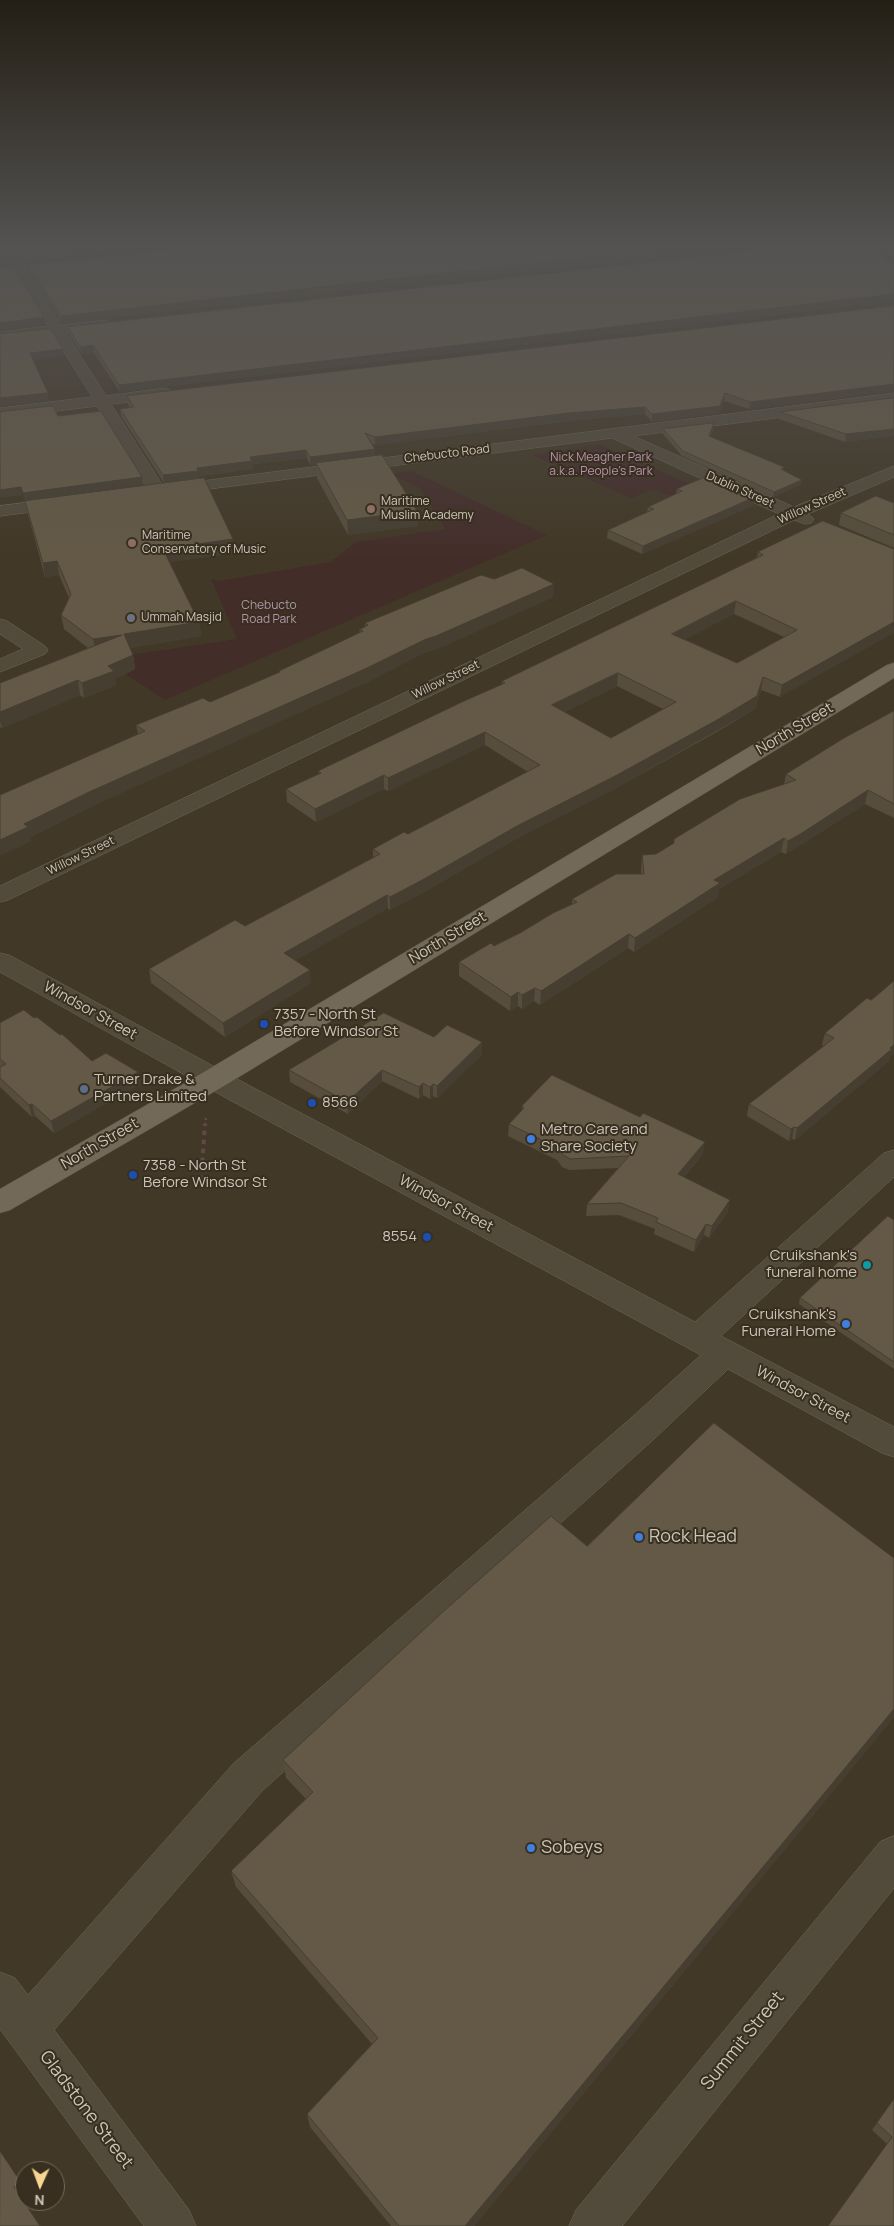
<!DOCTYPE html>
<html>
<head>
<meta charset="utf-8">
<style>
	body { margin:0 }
	#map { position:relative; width:894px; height:2226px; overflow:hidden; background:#423827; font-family:Manrope,sans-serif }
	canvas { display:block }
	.north { position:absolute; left:15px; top:2161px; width:50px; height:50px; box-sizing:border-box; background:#382f20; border:1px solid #736b5d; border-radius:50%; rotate:182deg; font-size:14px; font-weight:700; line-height:20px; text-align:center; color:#ccc5b8 }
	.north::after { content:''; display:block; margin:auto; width:18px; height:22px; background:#f8d591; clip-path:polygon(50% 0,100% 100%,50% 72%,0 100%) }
</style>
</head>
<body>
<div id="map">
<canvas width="894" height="2226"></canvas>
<div class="north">N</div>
</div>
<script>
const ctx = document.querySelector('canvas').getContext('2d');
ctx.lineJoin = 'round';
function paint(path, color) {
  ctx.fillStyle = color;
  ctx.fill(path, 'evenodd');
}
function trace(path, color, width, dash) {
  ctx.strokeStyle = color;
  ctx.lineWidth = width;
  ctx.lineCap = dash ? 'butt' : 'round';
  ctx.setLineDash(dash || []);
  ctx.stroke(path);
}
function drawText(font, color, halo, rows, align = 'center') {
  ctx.font = font + ' Manrope,sans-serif';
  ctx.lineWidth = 4;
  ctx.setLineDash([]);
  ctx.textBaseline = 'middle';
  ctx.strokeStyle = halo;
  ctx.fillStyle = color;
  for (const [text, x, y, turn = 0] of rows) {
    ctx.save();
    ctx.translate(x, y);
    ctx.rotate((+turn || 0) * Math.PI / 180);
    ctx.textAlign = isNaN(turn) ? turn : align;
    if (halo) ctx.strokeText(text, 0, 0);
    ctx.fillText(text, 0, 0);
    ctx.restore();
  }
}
const green = new Path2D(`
	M600,445L694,486L670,496L653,489L631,498L532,455Z
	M411,471L547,535L165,700L103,659L237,639L211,579L218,581L331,562L355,542L446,529L420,488L390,474Z`);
const pathFar1 = new Path2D(`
	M205,1126L206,1118`);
const path = new Path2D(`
	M201,1180L205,1124`);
const minor = new Path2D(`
	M19,264L24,265L61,325L106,320L113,324L106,328L66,333L106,396L165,388L170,390L173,393L170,396L165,398L111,404L163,486L894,393V403L633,436L794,507L894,466V477L808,514L814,519L811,523L805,524L794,520L8,900L0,902V886L779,514L612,438L169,494C156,491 140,501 125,498L123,494L125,490L146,487L97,406L0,418V408L92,397L53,334L0,340V332L48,326L12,268Z
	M64,498L70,499L73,503L70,507L0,516V506Z
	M0,619L7,621L45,646L48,650L45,654L0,672V659L23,649L0,634Z
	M0,953L9,955L250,1086L695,1322L884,1153L894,1150V1177L721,1336L894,1427V1457L882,1453L728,1369L654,1439L262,1791L54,2030L189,2210L196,2226H144L0,2029V1972L15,1978L28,1995L234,1763L630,1419L701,1355L230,1100L0,972Z
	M894,1836V1888L622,2226H569L576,2210L880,1842Z`);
const major = new Path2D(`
	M894,663V678L224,1086L10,1210L0,1213V1189L204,1072L887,665Z`);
const wall = new Path2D(`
	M181,249H719L62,323L30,272L29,265Z
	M881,249H894V258Z
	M894,265V301L120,392L94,353L82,354L69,335L68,327Z
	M894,306V391L749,409L724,401L719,413L652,422L645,414L569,421L375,445L371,443L375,456L418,526L348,535L317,478L316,464L310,465L307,458L253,464V469L199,476V479L164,483L121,416L120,409L130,408L128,404L127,396Z
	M894,398V436L845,442L779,419L780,412Z
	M714,428L710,437L784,467L783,470L801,485L773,497L682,456L663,434V429Z
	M677,489L755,497L754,505L642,554L607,538L608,530L647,512L648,507L676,494Z
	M25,501L234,553L169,562L199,622L201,636L130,648L133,655L135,669L115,679L116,685L84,698L80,695L2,728L0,727V683L88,648L64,629L61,615L69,598L59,575L45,577L28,514Z
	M894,503V548L839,525L841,513Z
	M823,521L780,697L761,690L755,709L715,733L616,788L516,839L424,892L390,910L388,908L296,960L311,983L225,1037L151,983L149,969L245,926L373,858V849L408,834L528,772L485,745L388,791L384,789L316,822L287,802L286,789L319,774L318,771L502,685V681L740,566L757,557L758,552ZM734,614L784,637L737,663L685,639ZM617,686L663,709L611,738L564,712Z
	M553,597L437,649L426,652L367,682L92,806L30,837L31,841L0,855L138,734L136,725L210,702L279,672V671L360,633L359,630L365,627V623Z
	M894,711V818L865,804L799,846L786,854L781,852L719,889L718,897L634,952L628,948L540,1005L534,1001L522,1009L518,1006L510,1011L459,976V962L520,933L572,904V899L641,874V868L642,855L656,854L784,784L786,774Z
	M34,1018L92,1061L138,1072L140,1084L54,1133L35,1116L32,1117L0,1087V1023Z
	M825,1033L890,1057L889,1061L795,1140L792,1139L789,1141L747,1116L749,1104L824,1046L822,1045Z
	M434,1037L482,1042V1054L437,1098L433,1096L430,1099L423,1095L419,1099L382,1081L348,1114L290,1082L289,1070Z
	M522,1106L703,1154L684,1177L728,1212L709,1238L704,1235L694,1252L654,1234L655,1229L619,1215L586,1216L587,1204L618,1168L569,1170L562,1167L557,1160L508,1136L509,1124L522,1110Z
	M894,1220V1369L799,1304L800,1298Z
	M587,1546L894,1717L474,2226H391L310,2127L307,2114L372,2044L236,1887L231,1871L306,1799L286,1778L283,1760Z
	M894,2099V2226L887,2144L872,2130Z`);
const shadedWall = new Path2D(`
	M73,249H133L0,264V257Z
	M661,249H719L62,323L61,316Z
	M894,294V301L120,392L119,385Z
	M44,317L45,324L0,330V323Z
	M93,345L94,353L82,354L80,347Z
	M63,349L64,356L31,360L30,353Z
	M894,384V391L749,409L750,402Z
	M48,393L49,401L0,406V398Z
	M725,393L724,401L719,413L652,422V414Z
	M645,407V414L569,421L375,445V437L569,413Z
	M714,423V428L709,441V436Z
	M894,429V436L845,442L846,434Z
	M375,449V456L310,465V457Z
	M306,450L307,458L253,464V469L199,476V479L164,483L163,475L250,457Z
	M142,477L143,485L24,501L23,493Z
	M802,480L801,485L773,497L774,492Z
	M21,487L23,495L0,498V490Z
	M755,497L754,505L642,554L643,546Z
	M417,511L418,526L348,535L347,520Z
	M233,539L234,553L165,563L163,549Z
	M57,561L59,575L45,577L43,563Z
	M554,584L553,597L437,649L426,652L367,682L92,806L30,837L31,841L0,855V840L24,824L89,792L426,639Z
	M736,601L734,614L671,646L672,634Z
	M199,622L201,636L126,649L124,634Z
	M894,622V633L780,697L782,685Z
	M122,635L96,654L93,639Z
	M133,655L135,669L115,679L116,685L84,698L82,683L108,666Z
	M618,673L617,686L551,718L552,705Z
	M763,677L761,690L755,709L616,788L516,839L424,892L390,910V897Z
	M78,680L80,695L2,728L0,721V712Z
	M485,732V745L388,791V778Z
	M384,775V789L316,822L315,809Z
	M868,790L865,804L799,846L786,854L788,841Z
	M784,838L781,852L719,889L718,897L634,952L635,938L714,880Z
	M387,895L388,908L286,966L284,953Z
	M629,934L628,948L540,1005L541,991Z
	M310,970L311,983L225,1037L223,1023Z
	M535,988L534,1001L522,1009V995Z
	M518,992V1006L510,1011L511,997Z
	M482,1042V1054L437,1098V1086Z
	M894,1045V1054L890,1057L889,1061L795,1140L797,1128Z
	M382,1070V1081L348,1114L347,1102Z
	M138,1072L140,1084L54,1133L51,1121Z
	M423,1083V1095L419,1099V1087Z
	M433,1084V1096L430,1099V1087Z
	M32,1104L35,1116L32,1117L29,1105Z
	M794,1127L792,1139L789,1141L791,1129Z
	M705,1142L703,1154L676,1186L678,1174Z
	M730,1200L728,1212L709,1238L712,1226Z
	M706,1224L704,1235L694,1252L696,1240Z
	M894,1709V1717L474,2226H465Z
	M0,2150L25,2188L19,2193L41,2226H40L14,2187Z`);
const building = new Path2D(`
	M0,249H73L0,257Z
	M181,249H661L61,316L29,265Z
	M768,249H871L894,265V294L119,385L93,345L80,347L68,327Z
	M0,267H13L44,317L0,323Z
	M894,306V384L750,402L725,393L720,406L652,414L645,407L569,413L375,437L365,433L375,449L310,457L306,450L250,457L252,461L197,468L198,471L163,475L120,409L134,407L127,396Z
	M51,329L63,349L30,353L48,393L0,398V334Z
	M894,398V429L846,434L780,412Z
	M53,406L58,416L101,411L142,477L23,493L21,487L0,490V412Z
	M714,423L709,436L784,467L781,469L802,480L774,492L683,451L663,429Z
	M382,455L417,511L347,520L316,463Z
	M708,476L755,497L643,546L608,530L654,509L648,507L682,491L677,489Z
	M204,478L233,539L163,549L199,622L124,634L133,655L108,666L114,671L82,683L78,680L0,712V683L122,635L93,639L61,615L71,594L57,561L43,563L25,501Z
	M876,496L894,503V535L841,513Z
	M823,521L894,549V622L782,685L763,677L757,696L717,720L617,775L517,826L424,879L390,897L387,895L284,953L310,970L223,1023L149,969L235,920L245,926L380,854L373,849L404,832L408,834L540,765L485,732L388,778L384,775L315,809L286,789L321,773L318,771L464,701L505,683L502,681L740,566L763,555L758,552ZM736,601L797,630L737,663L672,634ZM618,673L676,702L611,738L552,705Z
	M522,568L554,584L436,636L426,639L367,668L89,792L24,824L28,827L0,840V795L145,731L136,725L203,698L210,702L280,672L279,671L363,631L359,630L368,625L365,623L481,575L494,579Z
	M894,711V804L868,790L802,833L788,841L784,838L714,880L720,883L635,938L629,934L541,991L535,988L522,995L518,992L511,997L459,962L491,943L494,946L520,933L553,913L577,902L572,899L616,874H644L642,855L656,854L674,843V839L740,799L796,780L786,774L844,738Z
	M894,981V1045L890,1048L892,1049L797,1128L794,1127L791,1129L749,1104L834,1038L825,1033L867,998L871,1000Z
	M24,1010L34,1018L37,1017L60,1035L62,1034L92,1061L106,1053L138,1072L51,1121L32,1104L29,1105L0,1078V1067L6,1064L0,1059V1023Z
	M384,1013L434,1037L447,1025L482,1042L437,1086L433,1084L430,1087L423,1083L419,1087L382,1070L347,1102L289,1070Z
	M552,1075L640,1117L643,1113L705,1142L678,1174L730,1200L712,1226L706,1224L696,1240L656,1222L658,1218L621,1203L587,1204L629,1156L570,1159L563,1155L558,1148L509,1124L524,1108L522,1106Z
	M888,1216L894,1220V1362L800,1298Z
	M714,1423L894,1558V1709L465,2226H399L307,2114L378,2038L231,1871L313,1792L283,1760L445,1610L551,1516L587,1546Z
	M894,2099V2226H828L892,2137L877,2123Z
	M0,2151L20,2181L14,2187L40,2226H0Z`);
const markers = [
	[371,509,5,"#8d6e63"],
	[132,543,5,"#8d6e63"],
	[131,618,5,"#6b7280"],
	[264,1024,5,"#1a4fb4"],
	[84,1089,5,"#5c6f8a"],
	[312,1103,5,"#1a4fb4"],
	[531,1139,5,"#3f7fe0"],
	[133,1175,5,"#1a4fb4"],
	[427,1237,5,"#1a4fb4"],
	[867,1265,5,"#0f9aa8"],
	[846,1324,5,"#3f7fe0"],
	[639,1537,5,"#3f7fe0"],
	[531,1848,5,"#3f7fe0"]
];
const farStreetnames = [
	["Chebucto Road",447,454,-7],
	["Dublin Street",740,490,24],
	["Willow Street",812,506,-24],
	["Willow Street",446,680,-26],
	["Willow Street",81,856,-26]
];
const farParknames = [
	["Nick Meagher Park",601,458],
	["a.k.a. People's Park",601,472],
	["Chebucto",269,606],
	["Road Park",269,620]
];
const farPoinames = [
	["Maritime",381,502],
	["Muslim Academy",381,516],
	["Maritime",142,536],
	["Conservatory of Music",142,550],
	["Ummah Masjid",141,618]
];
const streetNames = [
	["North Street",795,729,-31],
	["North Street",448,938,-31],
	["Windsor Street",90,1011,29],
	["North Street",100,1144,-30],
	["Windsor Street",446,1204,28],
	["Windsor Street",803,1395,28]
];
const poiNames = [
	["7357 - North St",274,1015],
	["Before Windsor St",274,1032],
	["Turner Drake &",94,1080],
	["Partners Limited",94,1097],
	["8566",322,1103],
	["Metro Care and",541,1130],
	["Share Society",541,1147],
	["7358 - North St",143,1166],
	["Before Windsor St",143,1183],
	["8554",417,1237,"right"],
	["Cruikshank's",857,1256,"right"],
	["funeral home",857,1273,"right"],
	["Cruikshank's",836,1315,"right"],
	["Funeral Home",836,1332,"right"]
];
const nearPoinames = [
	["Rock Head",649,1537],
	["Sobeys",541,1848]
];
const nearStreetnames = [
	["Summit Street",743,2041,-51],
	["Gladstone Street",86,2110,53]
];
paint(green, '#432d29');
trace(minor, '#6f6859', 1);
trace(major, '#5e5648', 1);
trace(pathFar1, '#604a47', 2.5, [3, 3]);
trace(path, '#604a47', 4, [4.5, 4.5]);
paint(minor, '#524a3b');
paint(major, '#726959');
paint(wall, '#564d3c');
paint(shadedWall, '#463e31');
paint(building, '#645946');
trace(building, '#463e31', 1);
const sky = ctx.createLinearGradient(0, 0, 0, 561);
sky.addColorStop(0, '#241f15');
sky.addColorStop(0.44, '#545352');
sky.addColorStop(1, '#54535200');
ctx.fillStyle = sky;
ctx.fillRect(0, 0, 894, 561);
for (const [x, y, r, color] of markers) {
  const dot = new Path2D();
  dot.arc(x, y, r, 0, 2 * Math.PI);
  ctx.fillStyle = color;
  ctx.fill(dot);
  trace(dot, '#382f20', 2);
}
drawText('12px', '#ccc5b8', '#382f20', farStreetnames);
drawText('12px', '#b693ac', '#382f20', farParknames);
drawText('12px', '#ccc5b8', '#382f20', farPoinames, 'left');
drawText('15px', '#ccc5b8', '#382f20', streetNames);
drawText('15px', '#ccc5b8', '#382f20', poiNames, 'left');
drawText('18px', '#ccc5b8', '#382f20', nearPoinames, 'left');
drawText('18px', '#ccc5b8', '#382f20', nearStreetnames);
</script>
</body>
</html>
